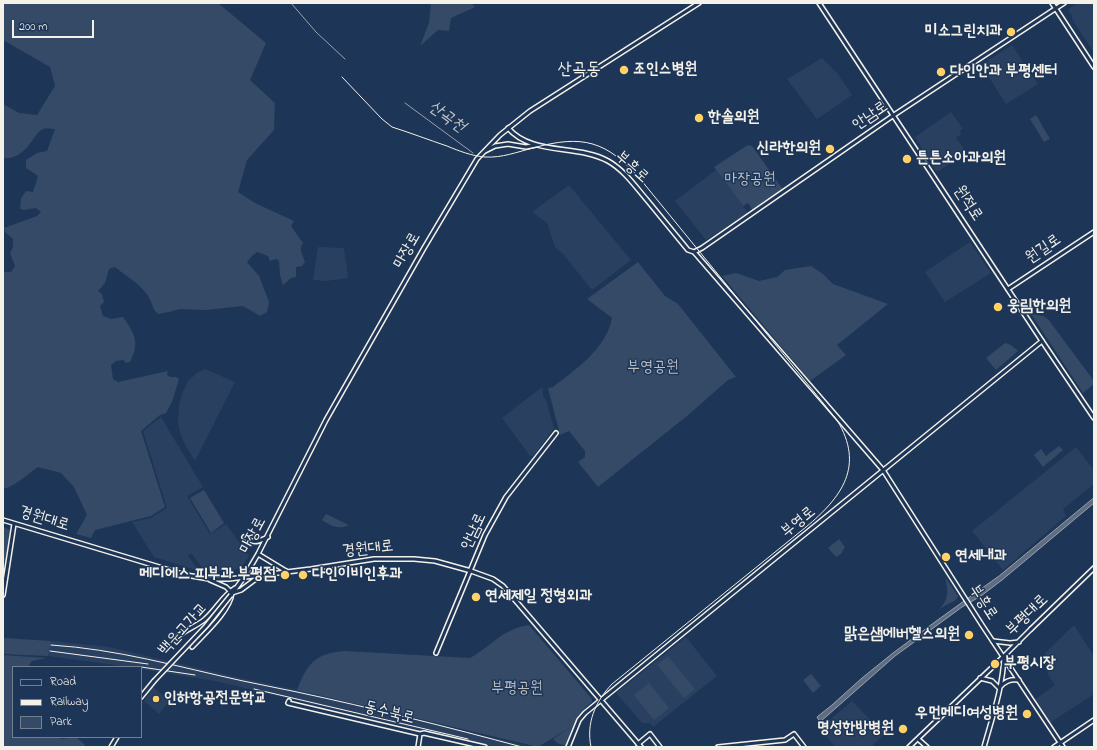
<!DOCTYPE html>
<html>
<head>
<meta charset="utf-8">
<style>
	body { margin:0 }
	#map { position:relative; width:1097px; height:750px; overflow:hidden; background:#1d3557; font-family:"Indie Flower",sans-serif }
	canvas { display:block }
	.frame { position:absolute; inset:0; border:4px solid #f4f1e8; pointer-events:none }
	.legend { position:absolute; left:12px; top:666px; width:130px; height:72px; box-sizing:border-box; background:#1d3557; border:1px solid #738091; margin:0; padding:5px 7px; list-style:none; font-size:12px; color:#f4f1e8 }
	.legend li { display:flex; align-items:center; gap:8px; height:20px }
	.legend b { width:20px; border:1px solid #738091 }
	.scale { position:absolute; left:12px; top:20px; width:82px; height:18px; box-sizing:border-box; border:2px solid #f4f1e8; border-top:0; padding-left:5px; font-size:12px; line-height:14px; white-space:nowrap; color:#f4f1e8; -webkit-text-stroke:3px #1d3557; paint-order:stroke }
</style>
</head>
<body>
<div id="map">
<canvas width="1097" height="750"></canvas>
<div class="frame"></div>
<ul class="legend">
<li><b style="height:5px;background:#1d3557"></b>Road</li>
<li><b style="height:5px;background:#f4f1e8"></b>Railway</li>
<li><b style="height:11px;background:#354a67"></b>Park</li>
</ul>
<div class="scale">200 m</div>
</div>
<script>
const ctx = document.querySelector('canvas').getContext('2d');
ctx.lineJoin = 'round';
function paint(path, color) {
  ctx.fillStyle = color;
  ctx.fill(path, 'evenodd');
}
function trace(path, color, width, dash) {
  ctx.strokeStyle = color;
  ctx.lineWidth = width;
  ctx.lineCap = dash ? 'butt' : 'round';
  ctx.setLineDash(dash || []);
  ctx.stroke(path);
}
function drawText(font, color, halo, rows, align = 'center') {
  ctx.font = font + ' "Indie Flower","Poor Story",sans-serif';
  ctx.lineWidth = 3;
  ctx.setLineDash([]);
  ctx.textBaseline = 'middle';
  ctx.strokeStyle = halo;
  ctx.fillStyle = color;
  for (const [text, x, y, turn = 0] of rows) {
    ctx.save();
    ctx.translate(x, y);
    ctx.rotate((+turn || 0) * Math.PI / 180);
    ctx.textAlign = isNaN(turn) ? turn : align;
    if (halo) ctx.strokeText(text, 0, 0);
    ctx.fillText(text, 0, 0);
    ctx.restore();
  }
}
const built = new Path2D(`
	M1077,3H1094V53L1072,19V16L1068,10L1069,9Z
	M1012,45L1038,84L1006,104L981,65Z
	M822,58L838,74L852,95L817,119L787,79Z
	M951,112L963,129L960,131L961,134L956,138L966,152L939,171H936L915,137Z
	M716,170L748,213L706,240L675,201Z
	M569,185L631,260L592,290L562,253L555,247L547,223L532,212Z
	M970,242L991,273L945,302L925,272Z
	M318,247L344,248L348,278L326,281L313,280Z
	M205,369L235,382L195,461L184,443L180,432L178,422L179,405L182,394L188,381L198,372Z
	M542,387L543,390V396L546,400L554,428L534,455L530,456L502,418Z
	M161,417L203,487L187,496L210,534L226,524L249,556L243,565L233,571H205L191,553L188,556L199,571L154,557L132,522L151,518L167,508L143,431Z
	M1076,447L1094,470V484L1063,509L1066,516L1003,570L972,531Z
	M1074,625L1094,656V694L1048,724L1033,701L1055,685L1048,675L1045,653Z
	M686,637L717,676L653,727L650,723H642L616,693Z
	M51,641L109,647L240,678L293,689L531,747H492L215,681L141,669V667H129L48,656Z
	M153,687L169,701L159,714L144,701Z
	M852,701L876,726L879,724H883L888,730L871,747H835L821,730L820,728Z`);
const green = new Path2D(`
	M3,3H218L266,43L250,80L275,103L274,130L247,160L238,192L255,203L294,221L291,226L303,243C298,249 303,255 305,262L302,266L296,267V277L291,278L283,285L280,275L279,261L276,259L270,261L268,256L257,252L252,256L247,262L259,276L269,302L267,312L260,316L243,306L206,310L180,309L169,312L158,314L154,310C148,287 132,281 115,267L109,269L105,283L98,291L102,294L104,302L100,306L103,316L111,319L123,317C135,334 140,343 130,362L126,363L123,360L116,361L111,365L113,379L118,382L168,371L167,375L170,377H176L179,379L172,402L166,413L160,415L141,431L165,507L151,516L95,530L91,538L76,534L87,515L74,487L61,473L38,467C28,474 14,487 3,489V271L5,272H11L15,266L10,253L13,247V239L5,232L4,228L37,216L41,212L36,208L24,210L20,209L21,198L26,191L33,192L38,176L26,168V160L37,153L47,151L55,129C52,129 46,128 43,129C38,131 35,137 32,141C25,151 15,160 3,158V104L19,113L37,115L55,86L50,67L3,40Z
	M431,3H471L475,7L451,18L449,31L438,30L420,46L429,23Z
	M1036,115L1050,139L1044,142L1030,119Z
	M748,145L752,146L782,188V191L753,211L748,203L743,206L714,167Z
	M638,262L665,296L678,304L736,377L728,380L687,416L598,487L578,462L585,457V451L569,431L560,435L548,388L553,387C576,369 606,349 612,318L587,299Z
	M811,266L823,274L833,284L888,304L837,345L846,355L810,381L722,276L736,273L759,281L777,277L785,270Z
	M1031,314L1043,316L1048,319L1094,381V384L1083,393Z
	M1005,343L1011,345L1018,351L996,370L986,358Z
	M1059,446L1063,450L1043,467L1034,455L1041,449L1046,456Z
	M204,490L224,523L211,533L190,498Z
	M326,514L349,525C338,530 331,526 322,520Z
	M3,527L10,530L3,572Z
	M839,539L845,547L841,554L836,557L828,548Z
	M945,577L958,596L956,600L939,609C950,599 948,590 945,577Z
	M529,625L592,699V702C575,715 572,726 566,746L557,743L553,739L571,727L538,747L297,690C307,664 315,653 345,651L470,658C492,646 502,629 529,625Z
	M3,638L51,641L48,656L3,654Z
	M3,655L47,658L32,661L29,665L30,667H13V737H59L61,739L76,737L85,745L83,747H3Z
	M668,656L695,689L684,698L657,665Z
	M811,674L821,686L813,693L803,680Z
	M649,683L669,708L654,720L634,695Z`);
const water = new Path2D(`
	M1094,498V503L1002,580L981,596L962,607L895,656L820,722L817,717L832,705L862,678L893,653L939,619L999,576Z`);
const stream = new Path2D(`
	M291,3L316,32L345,59
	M405,103L473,153`);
const tertiary = new Path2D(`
	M1008,289L1094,232
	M3,595L14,524
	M993,641L1010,643L1019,642
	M980,678L992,681L999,688C1005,681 1010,679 1019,680
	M289,701L288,703L420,734L424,733L485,747
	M918,739L927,747
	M638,744L650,734L660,747
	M418,747L420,734
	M568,747L579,720L585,713L1042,341
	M718,747L785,740L794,734L804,747
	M984,747C992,718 1003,687 1004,656L1031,629
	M1054,747L1060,743`);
const secondary = new Path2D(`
	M819,3L1042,341L1094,418
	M1052,3L1094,67
	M508,128C532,156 577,144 608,161C624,170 635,186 647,200C660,216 674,233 688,250L694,252L883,470L982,625L1063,747
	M485,151L495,146L508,144L526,147L536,145
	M694,252L702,248L894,115L1064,3
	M3,520L186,575L209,579H229L311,569L374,559H414L435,561L471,571L493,579L503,586L641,747
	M244,537C255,544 257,542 268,537
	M258,554L286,571
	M210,580L226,587L231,592
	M232,593L241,590L261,575
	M231,595L245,576L258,554L326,420L424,248L477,159L500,135L530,111L699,3
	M1031,629L1094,568
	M177,637C185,630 195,627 204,620C216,610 222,596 235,588
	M192,647C204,634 230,611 232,593
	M436,653L485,535L506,497L556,433
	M141,697L154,681
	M1060,743L1094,720
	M111,747L117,737
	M909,747L1004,656`);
const rail = new Path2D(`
	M342,77L382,119L392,127C411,133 429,140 447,146C459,151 472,156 485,157C502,158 517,152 533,148C583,134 607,141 641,180L837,420C865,466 842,497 806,527L612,684C595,702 586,723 591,747
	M51,645C117,649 179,667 243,681C261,685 279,688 297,692C372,708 448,727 522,747
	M50,651L148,664
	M141,667L195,675
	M254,689L468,739`);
const secondaryBridge = new Path2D(`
	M154,681L206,626L231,595`);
const markers = [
	[1011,32,5,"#ffd166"],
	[624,70,5,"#ffd166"],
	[941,72,5,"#ffd166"],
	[699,118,5,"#ffd166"],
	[830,149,5,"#ffd166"],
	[907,159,5,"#ffd166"],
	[998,307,5,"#ffd166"],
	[946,557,5,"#ffd166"],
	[285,575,5,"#ffd166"],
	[303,575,5,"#ffd166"],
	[476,597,5,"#ffd166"],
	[969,635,5,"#ffd166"],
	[995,664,5,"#ffd166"],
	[156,699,4,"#ffd166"],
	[1027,714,5,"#ffd166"],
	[903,729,5,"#ffd166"]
];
const poiNames = [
	["미소그린치과",1002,32,"right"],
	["조인스병원",633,70],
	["다인안과 부평센터",950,72],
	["한솔의원",708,118],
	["신라한의원",821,149,"right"],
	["튼튼소아과의원",916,159],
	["웅림한의원",1007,307],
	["연세내과",955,557],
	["메디에스 피부과 부평점",276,575,"right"],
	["다인이비인후과",312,575],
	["연세제일 정형외과",485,597],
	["맑은샘에버헬스의원",960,635,"right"],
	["부평시장",1004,664],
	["인하항공전문학교",164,699],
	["우먼메디여성병원",1018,714,"right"],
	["명성한방병원",894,729,"right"]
];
const streetNames = [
	["안남로",871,117,-34],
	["부흥로",631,168,42],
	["원적로",967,204,57],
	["원길로",1044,250,-34],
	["마장로",408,251,-60],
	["경원대로",44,520,17],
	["부영로",799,523,-39],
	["안남로",475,532,-65],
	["마장로",254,536,-62],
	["경원대로",368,550,-6],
	["부흥로",982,603,57],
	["부평대로",1028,616,-44],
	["백운고가교",184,630,-48],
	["동수북로",389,714,14]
];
const parkNames = [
	["마장공원",750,180],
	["부영공원",653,368],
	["부평공원",517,689]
];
const waterNames = [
	["산곡천",446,118,36]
];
const quarterNames = [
	["산곡동",579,71]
];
paint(built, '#2a4060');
paint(green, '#354a67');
paint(water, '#5e6d82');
trace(water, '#9aa2ab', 1);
trace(stream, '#9aa2ab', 1);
trace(tertiary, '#f4f1e8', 6);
trace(secondary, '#f4f1e8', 6);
trace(tertiary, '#1d3557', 3);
trace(secondary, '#1d3557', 3);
trace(rail, '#f4f1e8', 1);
trace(secondaryBridge, '#f4f1e8', 6, []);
trace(secondaryBridge, '#1d3557', 3);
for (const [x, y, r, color] of markers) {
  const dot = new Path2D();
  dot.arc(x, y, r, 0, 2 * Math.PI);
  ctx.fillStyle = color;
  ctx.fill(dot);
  trace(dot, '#1d3557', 1.5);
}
drawText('bold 16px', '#f4f1e8', '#1d3557', poiNames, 'left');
drawText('16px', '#f4f1e8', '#1d3557', streetNames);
drawText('16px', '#bbbfc1', '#1d3557', parkNames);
drawText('italic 17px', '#c0c3c4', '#1d3557', waterNames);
drawText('18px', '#f4f1e8', '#1d3557', quarterNames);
</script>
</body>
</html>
